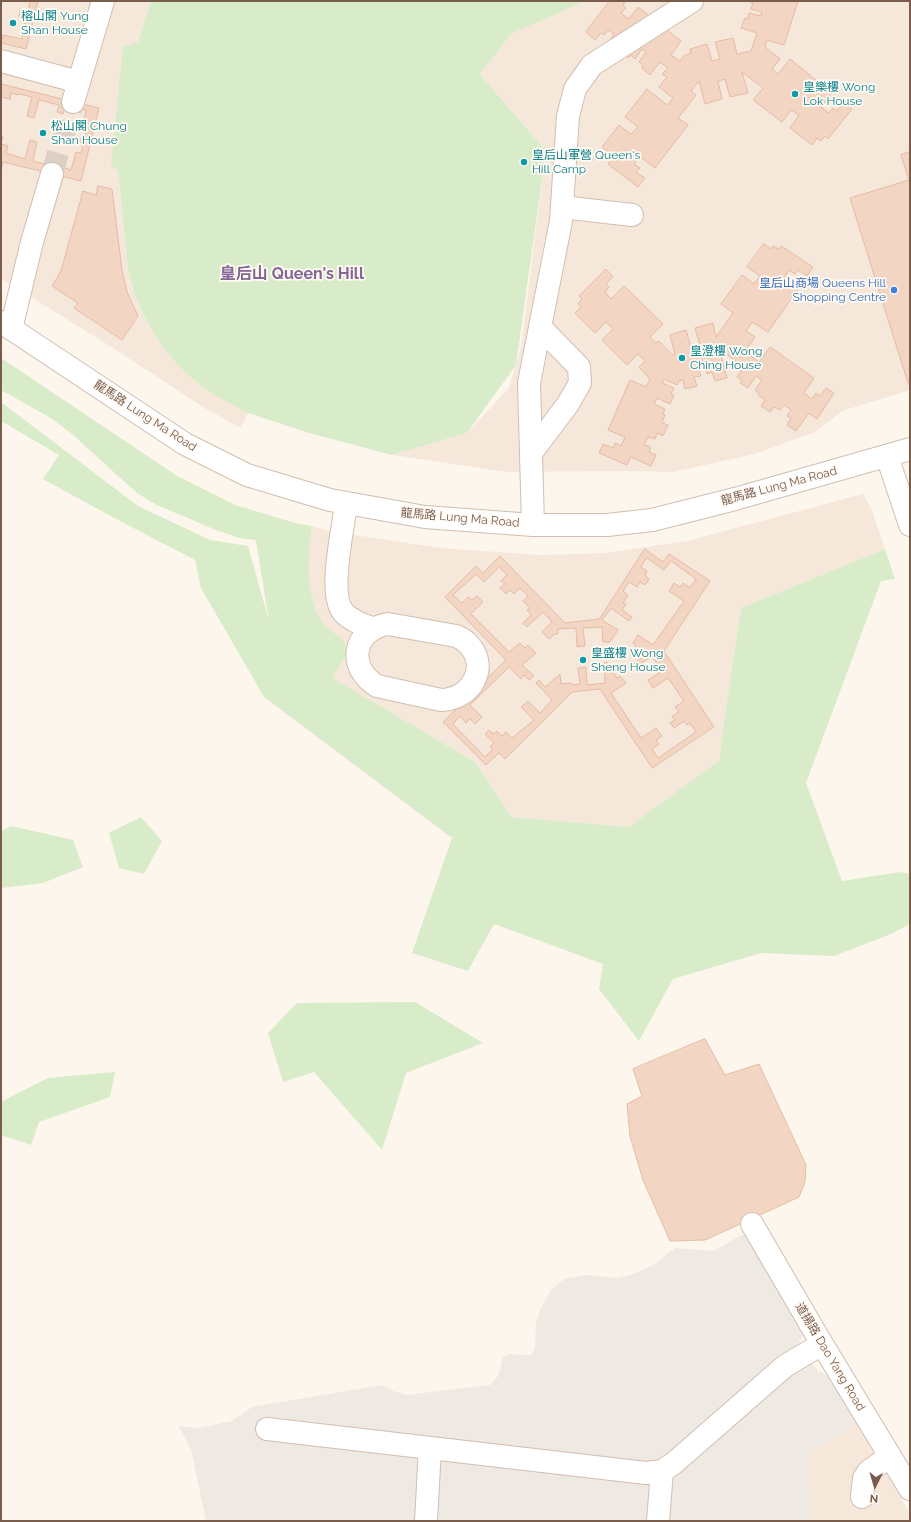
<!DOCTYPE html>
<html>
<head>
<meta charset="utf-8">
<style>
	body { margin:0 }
	#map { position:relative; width:911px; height:1522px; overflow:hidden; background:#fdf6ec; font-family:Raleway,sans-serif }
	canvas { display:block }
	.frame { position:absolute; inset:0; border:2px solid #7a5c4d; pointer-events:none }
	.north { position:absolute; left:855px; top:1466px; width:40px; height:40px; -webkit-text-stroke:3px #fffaf3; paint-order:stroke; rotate:185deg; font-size:11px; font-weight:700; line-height:16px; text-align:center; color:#7a5c4d }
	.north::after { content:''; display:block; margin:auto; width:14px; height:18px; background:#7a5c4d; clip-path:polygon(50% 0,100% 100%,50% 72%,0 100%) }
</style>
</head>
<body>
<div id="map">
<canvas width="911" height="1522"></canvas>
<div class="frame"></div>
<div class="north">N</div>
</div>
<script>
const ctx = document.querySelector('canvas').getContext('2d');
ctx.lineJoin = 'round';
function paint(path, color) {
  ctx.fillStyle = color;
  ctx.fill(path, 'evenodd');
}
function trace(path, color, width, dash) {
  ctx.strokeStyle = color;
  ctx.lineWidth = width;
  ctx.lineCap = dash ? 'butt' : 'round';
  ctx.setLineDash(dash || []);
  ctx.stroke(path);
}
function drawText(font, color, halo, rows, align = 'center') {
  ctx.font = font + ' Raleway,"Noto Sans SC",sans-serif';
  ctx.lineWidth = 3.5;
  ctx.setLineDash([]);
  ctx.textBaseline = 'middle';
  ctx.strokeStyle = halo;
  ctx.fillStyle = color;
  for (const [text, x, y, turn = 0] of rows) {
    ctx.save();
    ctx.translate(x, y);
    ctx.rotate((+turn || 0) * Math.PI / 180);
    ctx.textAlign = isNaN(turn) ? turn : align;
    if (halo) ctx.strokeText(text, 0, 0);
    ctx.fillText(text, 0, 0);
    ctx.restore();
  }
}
const residential = new Path2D(`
	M1,1H151L138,42L118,170L128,269L135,296L147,321L161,345L200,385L223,400L248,413L241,428L203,407L99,339L1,279Z
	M583,1H910V390L842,411L815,432L755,454L673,472L628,471L507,472L392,455L467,433L509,388L521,347L546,151L480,74L511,34Z
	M1,358L177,476L235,505L295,523L342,533L440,548L541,555L606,553L687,541L863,494L871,508L885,549L741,608L723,728L721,761L629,827L511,817L475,762L279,648L270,627L256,540L240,538L216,530L157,505L137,493L72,434L51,418L1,390Z
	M858,1423L875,1452L873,1462L879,1472L888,1474L910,1514V1521H811L807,1453Z`);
const industrial = new Path2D(`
	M747,1232L803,1327V1335L799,1341L818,1372L824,1373L829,1379L858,1423L807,1453L812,1521H206L191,1449L178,1426L199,1428L232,1421L252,1407L382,1385L393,1391L406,1395L490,1385L498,1376L503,1357L508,1354L531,1355L535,1348L536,1324L540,1310L551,1290L564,1279L588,1275L618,1278L634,1274L656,1263L675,1248L713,1251Z`);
const green = new Path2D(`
	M151,1H585L511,34L480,74L546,151L516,365L467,433L392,455L309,433L248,413L223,400L200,385L179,366L161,345L147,321L135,296L128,269L118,170L111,165L123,47L138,42Z
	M1,358L177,476L235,505L295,523L312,526C307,556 305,597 323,624C328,631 339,634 344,642C346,645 346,650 347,654L332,678L475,762L511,817L629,827L720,760L723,728L741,608L885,549L895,579L881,581L806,783L842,881L900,872L910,874V924L891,934L834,956L761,953L673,979L639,1041L599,989L603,964L494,924L468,971L412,953L452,838L264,697L201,588L195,560L118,520L43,479L59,455L1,421V402L138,506L210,540L248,546L269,621L256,540L240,538L216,530L157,505L137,493L72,434L51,418L1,390Z
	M141,817L162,841L144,874L119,868L109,833Z
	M11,826L73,840L83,867L43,883L1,888V831Z
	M415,1002L483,1043L406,1073L382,1150L314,1072L283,1082L268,1033L297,1003Z
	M115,1072L110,1097L39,1122L31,1145L1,1135V1102L48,1078Z`);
const building = new Path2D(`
	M1,1H30L28,12L20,11L19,17L26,18L22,39L3,35L2,39H1Z
	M1,1H38L26,49L1,43Z
	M610,1H626L623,5L626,8L621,13L629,19L638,7L681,41L671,55L680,61L685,55L691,53L690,49L707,44L712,61L720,59L715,42L733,38L737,54L751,51L757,33L741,28L745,18L748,19L749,13L761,16L762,12L751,9L753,3L750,2V1H798L784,45L767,40L765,47L780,59L772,69L778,74L790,59L832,93L821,107L829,113L833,108L837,111L843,102L852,109L828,139L825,136L821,141L817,138L812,145L790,128L799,115L791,110L782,122L753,100L763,88L742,72L748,93L730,97L725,79L718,81L722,99L705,104L699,81L691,91L696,95L678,118L688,125L655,168L640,157L634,164L640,168L636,172L645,178L638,187L608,164L611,160L606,156L609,152L602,147L619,125L631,134L638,127L625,117L647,89L667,105L673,98L659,87L667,77L662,74L668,68L660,62L650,75L642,68L643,66L639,62L646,52L642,49L635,59L631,55L629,58L610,40L614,34L608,30L604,35L601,33L595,40L586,32Z
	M1,84L99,108L81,181L3,162L1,172Z
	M11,93L19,95L20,94L32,97L27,116L34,118L39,100L59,105L57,112L63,114L65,107L86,110L82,129L86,130L84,140L77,138L76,141L83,143L81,153L76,152L71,170L45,162V164L33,161L37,142L30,140L25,159L6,153L8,146L1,144L3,137L1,138V97L10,99Z
	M910,152V382L908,383L850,198L909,180L901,155Z
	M98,186L112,189L122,270L127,292L138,316L122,340L74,308L78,303L52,286L61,271L83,191L96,195Z
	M764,244L771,249L773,246L779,249L781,246L813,267L807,276L798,270L795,274L789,270L784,278L799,288L768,332L752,322L746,331L755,337L745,351L759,362L770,347L814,378L804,393L812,399L816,393L820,396L826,388L834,393L817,419L809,413L796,431L787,425L791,418L787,416L791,410L784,405L780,410L774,407L770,412L761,406L765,400L758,395L759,393L755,390L762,380L756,376L748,388L740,383L742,380L737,377L744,367L725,353L721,355L727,378L715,381L712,372L707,374L705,366L698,368L701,376L694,377L697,386L685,389L683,380L679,381L677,385L664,379L662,383L674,388L671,394L674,395L670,404L657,398L654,404L665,409L663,414L665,415L662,423L668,425L663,436L657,433L655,439L648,437L644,445L651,447L649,452L656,455L651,466L631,457L627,465L599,453L603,444L613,448L615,443L621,446L625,437L608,430L630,380L646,387L650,379L639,367L645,361L638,354L627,365L602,340L613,329L606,322L595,333L575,313L581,307L578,304L582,299L579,296L606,269L613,277L606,284L609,287L605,292L611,299L624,286L663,324L650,337L656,343L659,341L672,355L675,354L670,335L686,330L691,348L700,345L695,328L713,323L716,337L733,313L721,304L742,275L754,284L760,276L747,267Z
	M645,549L663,562L669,554L710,581L664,651L714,727L652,768L600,689L572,692L505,759L499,753L486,765L443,722L506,660L445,597L476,566L483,573L500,556L565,623L599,619Z
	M647,558L664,570L671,561L696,579L690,588L683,583L680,587L674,583L669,591L684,601L653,645L638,635L633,643L643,657L634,663L636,667L652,656L662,671L648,680L653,688L668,678L684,701L675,707L679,712L672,716L675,720L670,723L674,728L684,721L687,725L690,723L696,732L658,758L652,749L659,744L656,740L662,736L656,728L641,738L611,693L626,683L620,676L617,678L607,662L604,663L605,683L587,685L586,667L578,668L580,684L571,685V683L561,684L560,674L545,687L539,680L536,683L552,700L540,713L528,701L521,707L534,720L512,738L506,732L502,736L497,731L494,734L489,730L485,734L494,743L490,747L493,749L485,757L453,724L460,716L466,723L470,719L475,724L482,717L470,705L509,667L521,679L524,675L529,680L534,676L522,665L536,653L528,645L525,648L520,643L509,652L471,614L483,602L477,596L472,600L468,597L462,603L453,595L476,574L484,582L499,567L507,575L501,581L505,584L500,588L506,594L510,590L514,594L520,588L528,596L523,601L530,608L527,610L531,615L523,623L527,627L543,612L552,622L542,632L549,639L555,634H558V629L576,628L577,647L585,646L583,628L602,627L603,642H610L618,630L602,620L611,608L629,621L632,617L622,610L626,604L623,603L628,595L623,591L629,582L637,587L640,582L645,585L649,579L645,575L647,571L641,567Z
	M705,1039L725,1075L759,1064L806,1165L805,1182L799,1197L705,1240L670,1241L643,1180L630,1136L627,1104L642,1096L633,1069Z`);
const minorTunnel = new Path2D(`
	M52,174L73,102`);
const minor = new Path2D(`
	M1,61L79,82
	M73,102L103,1
	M562,207L632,215
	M1,322L185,444L247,475L330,500L425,517L533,525H607L652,520L735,499L910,449
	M11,329L32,242L52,174
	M531,453L568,404L580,383L579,367L540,327
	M887,456L910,525
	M346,503C344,527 326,598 345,614C352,621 363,625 372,628
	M533,525L529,383L561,221L568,116L575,89L592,65L692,1
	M388,624L456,636C461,638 466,641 469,645C490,668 470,700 441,700L377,686C347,668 352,630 388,624Z
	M752,1224L819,1339L910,1489
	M267,1429L646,1473L662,1471L674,1463L785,1366L822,1344
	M862,1497L864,1478L868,1472L890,1456
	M426,1521L430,1448
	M658,1521L662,1471`);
const markers = [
	[13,23,4,"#0f9aa8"],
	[795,94,4,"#0f9aa8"],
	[43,133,4,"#0f9aa8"],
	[524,162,4,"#0f9aa8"],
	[894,290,4,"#3f7fe0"],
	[682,358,4,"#0f9aa8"],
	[583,660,4,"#0f9aa8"]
];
const cultureNames = [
	["榕山閣 Yung",21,16],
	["Shan House",21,30],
	["皇樂樓 Wong",803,87],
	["Lok House",803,101],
	["松山閣 Chung",51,126],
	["Shan House",51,140],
	["皇后山軍營 Queen's",532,155],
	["Hill Camp",532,169],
	["皇澄樓 Wong",690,351],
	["Ching House",690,365],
	["皇盛樓 Wong",591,653],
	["Sheng House",591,667]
];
const shopNames = [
	["皇后山商場 Queens Hill",886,283],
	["Shopping Centre",886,297]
];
const streetNames = [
	["龍馬路 Lung Ma Road",145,416,33],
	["龍馬路 Lung Ma Road",779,486,-15],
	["龍馬路 Lung Ma Road",460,518,5],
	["道揚路 Dao Yang Road",830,1357,59]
];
const districtNames = [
	["皇后山 Queen's Hill",292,274]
];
paint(residential, '#f5e8da');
paint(industrial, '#efe9e4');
paint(green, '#d8ecc9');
paint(building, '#f3d5c3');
trace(building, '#e6bba3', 1);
trace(minorTunnel, '#dcd0c4', 22, [22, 11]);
trace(minor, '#d1beb0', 24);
trace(minor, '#fff', 22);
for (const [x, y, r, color] of markers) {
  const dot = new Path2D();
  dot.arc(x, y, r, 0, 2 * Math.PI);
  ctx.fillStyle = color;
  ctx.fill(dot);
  trace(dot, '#fffaf3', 1.5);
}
drawText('12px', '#0d838f', '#fffaf3', cultureNames, 'left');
drawText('12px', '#366cbe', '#fffaf3', shopNames, 'right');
drawText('12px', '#7a5c4d', '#fffaf3', streetNames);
drawText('bold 16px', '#846695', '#fffaf3', districtNames);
</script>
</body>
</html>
